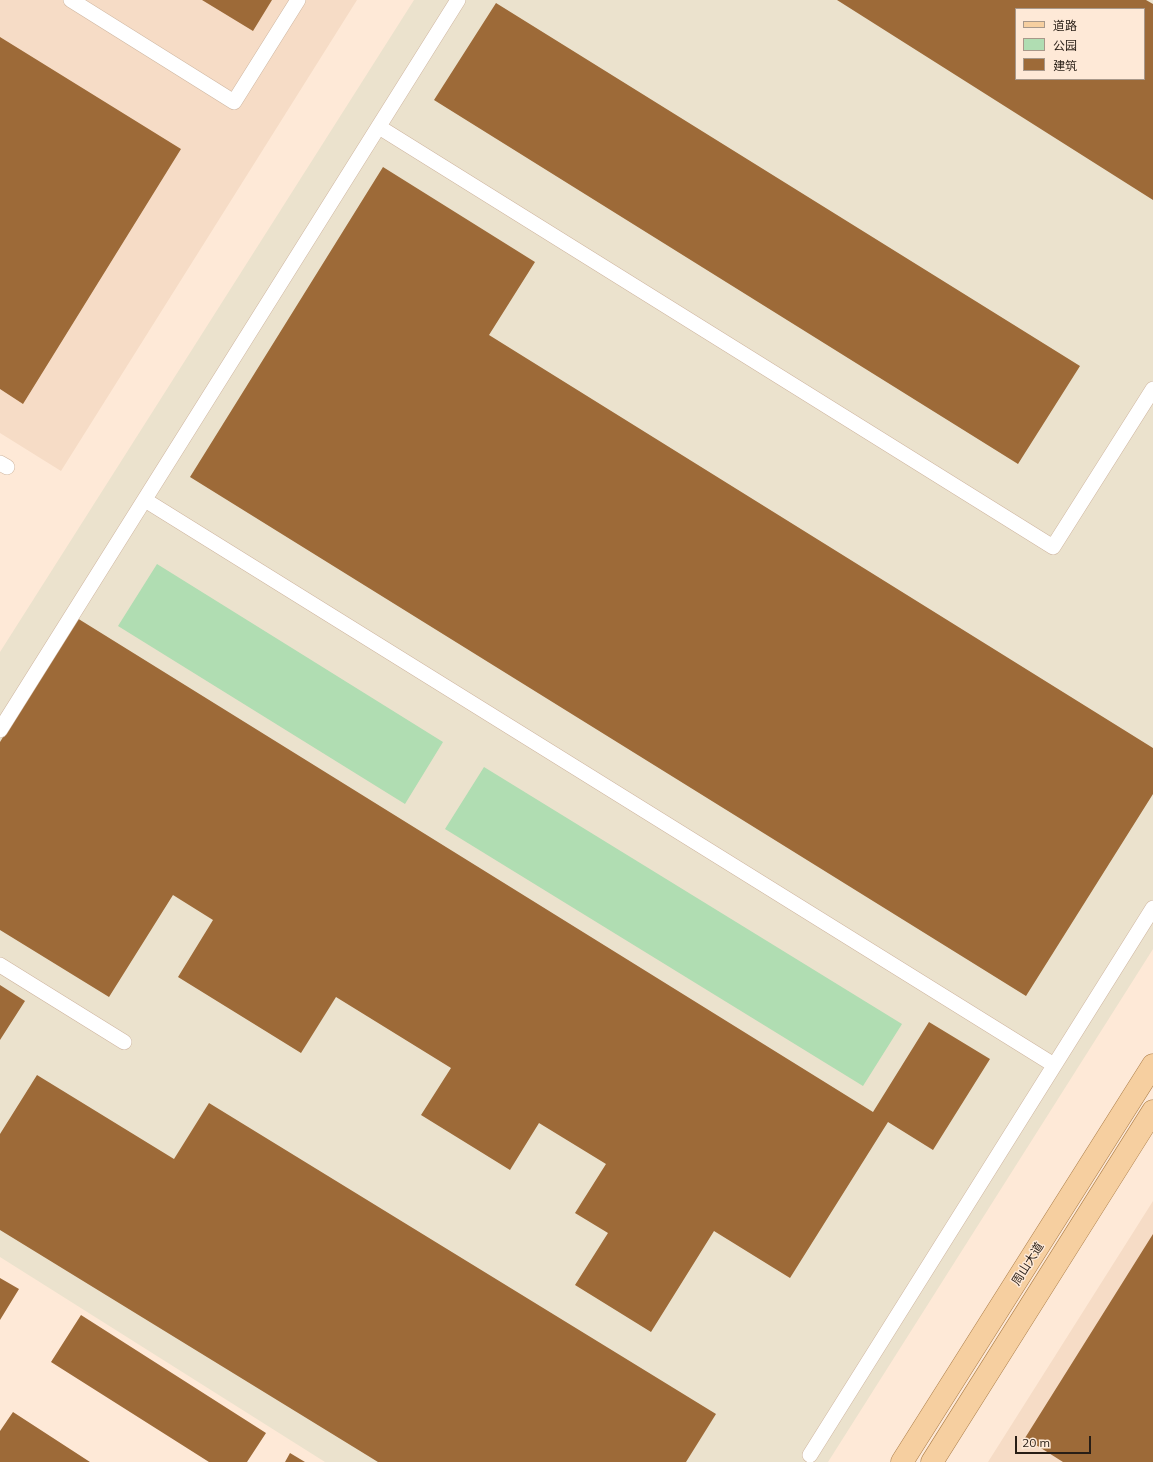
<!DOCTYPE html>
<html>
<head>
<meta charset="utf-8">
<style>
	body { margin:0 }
	#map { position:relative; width:1153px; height:1462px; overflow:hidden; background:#fee9d7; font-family:Mulish,"Noto Sans SC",sans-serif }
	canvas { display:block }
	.legend { position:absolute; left:1015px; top:8px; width:130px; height:72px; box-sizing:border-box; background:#fee9d7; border:1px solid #a8988a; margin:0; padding:5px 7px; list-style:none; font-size:12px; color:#281e16 }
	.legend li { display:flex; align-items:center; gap:8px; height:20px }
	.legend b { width:20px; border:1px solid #a8988a }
	.scale { position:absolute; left:1015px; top:1436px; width:76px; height:18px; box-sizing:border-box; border:2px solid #281e16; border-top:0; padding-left:5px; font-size:12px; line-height:14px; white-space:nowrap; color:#281e16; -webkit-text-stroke:3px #fee9d7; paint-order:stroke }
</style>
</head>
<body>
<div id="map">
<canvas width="1153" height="1462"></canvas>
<ul class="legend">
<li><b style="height:5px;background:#f6cfa0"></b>道路</li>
<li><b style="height:11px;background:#b0ddb2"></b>公园</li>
<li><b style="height:11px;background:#9d6a38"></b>建筑</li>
</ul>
<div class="scale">20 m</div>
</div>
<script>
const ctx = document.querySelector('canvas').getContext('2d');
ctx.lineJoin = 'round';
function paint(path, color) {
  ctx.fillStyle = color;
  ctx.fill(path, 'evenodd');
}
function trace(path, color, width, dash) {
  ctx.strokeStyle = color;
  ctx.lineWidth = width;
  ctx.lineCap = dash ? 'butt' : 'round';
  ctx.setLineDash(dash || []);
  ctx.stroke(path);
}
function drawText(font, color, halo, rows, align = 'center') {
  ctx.font = font + ' Mulish,"Noto Sans SC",sans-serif';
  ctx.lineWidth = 3;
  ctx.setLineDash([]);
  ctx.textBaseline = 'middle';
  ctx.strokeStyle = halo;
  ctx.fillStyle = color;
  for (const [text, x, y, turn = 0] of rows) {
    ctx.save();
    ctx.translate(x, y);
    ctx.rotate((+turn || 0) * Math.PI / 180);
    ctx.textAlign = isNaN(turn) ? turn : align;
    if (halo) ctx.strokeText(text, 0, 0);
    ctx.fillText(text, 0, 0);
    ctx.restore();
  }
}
const commercial = new Path2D(`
	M414,0H1153V949L828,1462H325L0,1257V652ZM1016,9H1144V79H1016Z`);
const built = new Path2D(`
	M0,0H357L61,471L0,433Z
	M1153,1201V1462H988Z`);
const green = new Path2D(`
	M157,564L443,742L405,804L118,626Z
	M484,767L902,1024L863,1086L445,829Z`);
const building = new Path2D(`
	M202,0H272L253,31Z
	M837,0H1146L1153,4V200ZM1016,9H1144V79H1016Z
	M496,3L1080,366L1018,464L434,100Z
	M0,37L181,149L23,404L0,389Z
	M383,167L535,262L489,335L1153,748V794L1026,996L190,477Z
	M77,618L873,1112L929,1022L990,1059L933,1150L888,1122L790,1278L714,1231L651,1332L575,1285L608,1233L575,1213L606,1164L539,1123L510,1170L421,1115L451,1068L336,997L301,1053L178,977L213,920L173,895L109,997L0,930V742Z
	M0,985L25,1001L0,1040Z
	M37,1075L174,1159L209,1103L716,1414L686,1462H378L0,1230V1134Z
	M1153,1234V1462H1063L1025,1438Z
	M0,1278L19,1289L0,1320Z
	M81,1315L266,1433L247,1462H209L51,1362Z
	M13,1412L90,1462H0V1431Z
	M290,1453L305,1462H285Z`);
const lane = new Path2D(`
	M71,0L234,102L298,0
	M379,127L1053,547L1153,389
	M0,463L7,467
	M145,500L1054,1065
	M0,730L458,0
	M0,965L124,1042
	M810,1455L1153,908`);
const primary = new Path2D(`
	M902,1462L1153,1065
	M932,1462L1153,1111`);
const streetNames = [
	["周山大道",1028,1264,-58]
];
paint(commercial, '#ebe2cd');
paint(built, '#f6dcc6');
paint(green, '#b0ddb2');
paint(building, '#9d6a38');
trace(lane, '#cfb6a0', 16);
trace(primary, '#aa7c47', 23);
trace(lane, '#fff', 15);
trace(primary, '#f6cfa0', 22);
drawText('12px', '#281e16', '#fee9d7', streetNames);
</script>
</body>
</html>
